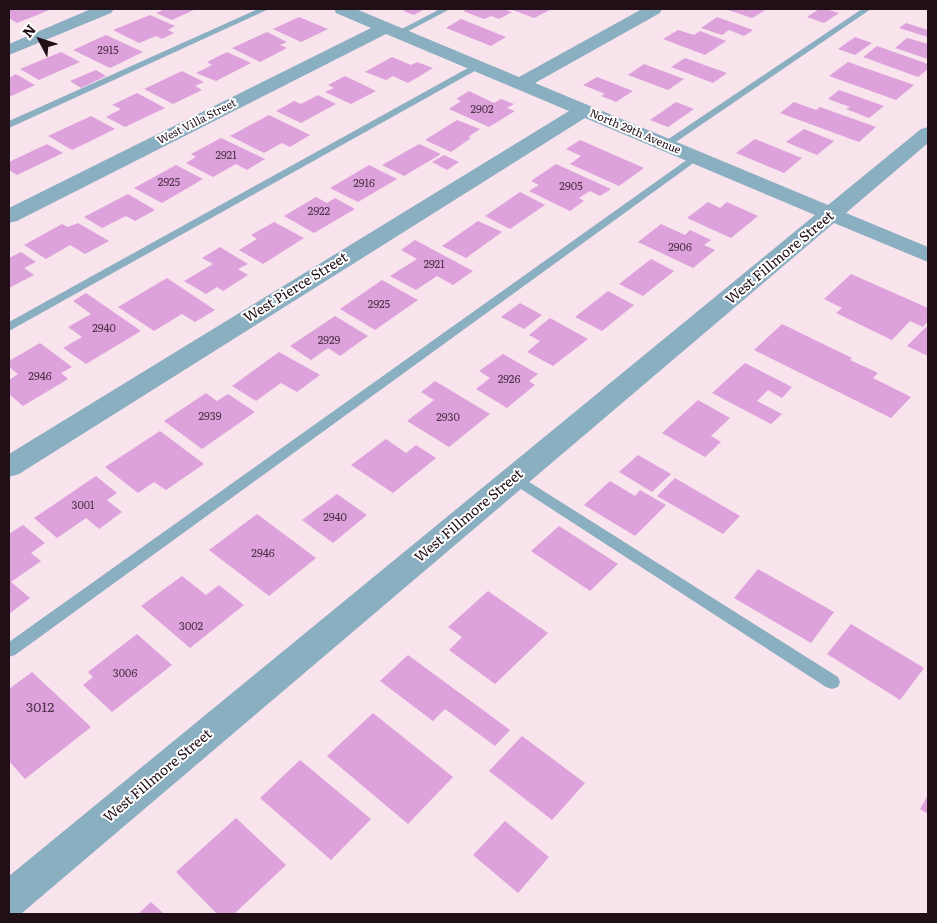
<!DOCTYPE html>
<html>
<head>
<meta charset="utf-8">
<style>
	body { margin:0 }
	#map { position:relative; width:937px; height:923px; overflow:hidden; background:#f9e3ed; font-family:Literata,serif }
	canvas { display:block }
	.frame { position:absolute; inset:0; border:10px solid #210f18; pointer-events:none }
	.north { position:absolute; left:15px; top:15px; width:50px; height:50px; -webkit-text-stroke:4px #fff; paint-order:stroke; rotate:310deg; font-size:14px; font-weight:700; line-height:20px; text-align:center; color:#210f18 }
	.north::after { content:''; display:block; margin:auto; width:18px; height:22px; background:#210f18; clip-path:polygon(50% 0,100% 100%,50% 72%,0 100%) }
</style>
</head>
<body>
<div id="map">
<canvas width="937" height="923"></canvas>
<div class="frame"></div>
<div class="north">N</div>
</div>
<script>
const ctx = document.querySelector('canvas').getContext('2d');
ctx.lineJoin = 'round';
function paint(path, color) {
  ctx.fillStyle = color;
  ctx.fill(path, 'evenodd');
}
function drawText(font, color, halo, rows, align = 'center') {
  ctx.font = font + ' Literata,serif';
  ctx.lineWidth = 4;
  ctx.setLineDash([]);
  ctx.textBaseline = 'middle';
  ctx.strokeStyle = halo;
  ctx.fillStyle = color;
  for (const [text, x, y, turn = 0] of rows) {
    ctx.save();
    ctx.translate(x, y);
    ctx.rotate((+turn || 0) * Math.PI / 180);
    ctx.textAlign = isNaN(turn) ? turn : align;
    if (halo) ctx.strokeText(text, 0, 0);
    ctx.fillText(text, 0, 0);
    ctx.restore();
  }
}
const building = new Path2D(`
	M9,9H52L17,23L9,18Z
	M165,9H196L172,20L156,13Z
	M407,9H425L414,15L403,11Z
	M467,9H503L512,12L499,19L491,16L484,19L463,11Z
	M510,9H552L534,18Z
	M725,9H767L752,18Z
	M819,9H826L839,13L824,23L807,17Z
	M150,15L175,26L168,30L174,33L162,39L156,36L139,43L113,30Z
	M299,17L328,29L301,42L273,29Z
	M717,17L753,30L744,36L729,30L722,35L701,28Z
	M461,19L506,37L491,46L446,28Z
	M906,23L928,30V37L899,28Z
	M678,30L694,35L700,31L726,41L705,55L663,39Z
	M267,32L287,42L280,45L287,48L260,62L232,48Z
	M106,35L143,52L110,68L73,50Z
	M855,37L872,43L855,55L838,49Z
	M907,38L928,44V59L895,48Z
	M877,46L928,64V69L918,77L863,57Z
	M61,52L80,62L39,80L20,69Z
	M227,52L251,63L216,81L196,73L212,65L207,62Z
	M392,57L411,65L417,62L433,68L408,83L393,76L386,80L365,72Z
	M685,58L727,73L713,83L671,67Z
	M848,62L914,85L896,100L829,76Z
	M644,64L684,79L668,90L628,75Z
	M96,70L106,76L81,88L70,81Z
	M182,71L204,82L195,86L202,90L173,104L144,89Z
	M16,74L35,85L9,97V78Z
	M345,76L376,91L351,104L325,92L334,88L328,85Z
	M597,77L633,91L616,102L601,96L605,94L583,85Z
	M839,90L884,106L869,118L846,109L850,107L828,99Z
	M469,91L494,103L501,99L514,104L507,108L515,111L489,127L449,109L461,101L456,99Z
	M137,93L165,108L125,127L106,117L121,109L112,105Z
	M318,95L336,104L301,123L276,111L294,101L301,104Z
	M676,102L694,109L668,127L650,120Z
	M794,102L816,110L820,107L876,127L859,142L780,113Z
	M269,115L310,135L290,147L282,143L264,153L230,136Z
	M91,116L115,129L72,150L48,136Z
	M457,120L480,129L468,137L471,138L451,152L425,140Z
	M804,129L834,141L817,155L786,142Z
	M221,138L265,159L247,170L236,164L213,177L186,163L196,157L191,154Z
	M755,139L802,158L784,173L736,153Z
	M580,140L644,168L619,186L570,164L581,156L566,149Z
	M47,144L63,153L17,175L9,170V162Z
	M419,144L441,154L404,176L382,165Z
	M444,155L459,162L447,170L432,162Z
	M556,164L611,189L600,196L590,191L579,198L584,201L570,211L529,191L539,185L531,181Z
	M176,165L203,179L162,203L134,188Z
	M369,165L397,179L358,202L330,188Z
	M520,192L545,205L510,229L485,216Z
	M128,194L155,210L135,221L126,216L102,228L84,217Z
	M316,197L327,203L335,198L355,209L314,233L284,216Z
	M708,202L720,208L727,202L758,216L731,238L687,218Z
	M478,221L502,232L466,258L442,246Z
	M274,222L304,238L263,264L239,250L257,239L251,235Z
	M78,223L109,241L85,254L70,245L46,259L24,245L62,224L68,227Z
	M661,224L685,235L690,230L711,240L704,245L715,250L693,268L638,242Z
	M415,240L473,271L453,285L437,276L416,290L390,276L417,259L401,250Z
	M220,247L248,264L238,269L248,275L223,291L217,287L206,294L184,281L213,264L202,258Z
	M21,252L36,262L24,268L34,275L9,288V258Z
	M651,259L674,271L643,296L619,284Z
	M851,274L928,308V321L923,327L910,321L892,340L836,313L842,308L824,299Z
	M167,278L215,310L195,322L182,314L154,331L118,307Z
	M382,280L418,300L375,330L340,309Z
	M608,291L634,305L602,331L575,317Z
	M86,293L141,331L86,364L63,348L82,337L68,327L91,314L73,301Z
	M520,303L542,315L524,329L501,317Z
	M335,316L368,336L340,356L328,348L311,360L290,346Z
	M550,318L588,339L553,366L527,352L540,341L529,335Z
	M782,324L852,358L850,360L878,373L873,378L911,397L891,418L754,350Z
	M926,327L928,328V356L907,346Z
	M40,343L72,367L61,373L68,379L23,406L9,394V380L18,374L9,367V361Z
	M279,352L320,375L297,392L281,383L256,401L232,386Z
	M503,354L538,374L529,381L535,385L507,408L476,389L490,378L479,371Z
	M745,363L792,387L782,398L768,390L757,401L782,414L771,424L712,393Z
	M435,381L490,414L449,447L407,421L434,400L421,392Z
	M206,393L217,401L228,394L255,412L202,449L164,421Z
	M698,400L730,418L711,436L721,442L705,457L662,433Z
	M160,431L204,464L166,490L154,482L138,493L105,467Z
	M386,439L406,453L416,445L436,458L393,493L351,465Z
	M638,455L671,474L652,492L619,472Z
	M96,476L117,493L107,500L122,512L99,529L86,518L57,538L34,518Z
	M675,478L740,516L723,534L657,496Z
	M610,481L635,496L640,490L666,505L635,536L584,505Z
	M337,494L367,515L333,543L302,520Z
	M257,514L316,558L269,596L209,550Z
	M23,525L45,543L31,553L41,561L11,582L30,598L9,614V534Z
	M559,526L618,564L590,591L531,551Z
	M758,569L834,612L811,643L734,598Z
	M182,576L206,595L219,585L244,605L190,648L141,606Z
	M488,591L548,633L495,684L449,650L462,637L448,627Z
	M851,624L924,668L900,700L827,654Z
	M137,634L172,665L112,712L83,685L93,677L88,672Z
	M408,655L510,730L495,746L445,709L433,721L380,681Z
	M32,672L91,727L25,779L9,761V689Z
	M373,713L453,777L408,824L327,756Z
	M522,736L585,783L552,820L489,771Z
	M300,760L371,819L331,860L260,798Z
	M928,795V814L920,809Z
	M236,818L286,865L234,914H217L176,872Z
	M505,821L549,857L518,893L473,855Z
	M151,902L164,914H138Z`);
const lane = new Path2D(`
	M258,9H269L9,128V121Z
	M440,9H450L401,35L394,33Z
	M862,9H871L670,146L666,147L661,144Z
	M477,63L482,66L480,68L9,331V322Z
	M695,154L699,155V159L15,655L9,657V642Z
	M515,473L838,677L840,682L838,687L832,689L826,687L510,482L508,478Z`);
const street = new Path2D(`
	M91,9H114L111,13L9,55V44Z
	M334,9H356L519,77L642,9H662L660,13L535,83L828,205L921,129L928,127V143L846,213L928,247V262L834,223L22,913L9,914V876L815,215L585,118L19,474L9,477V454L569,111L386,34L17,221L9,223V208L371,28L336,13Z`);
const numberNames = [
	["2915",108,51],
	["2902",482,110],
	["2921",226,156],
	["2925",169,183],
	["2916",364,184],
	["2905",571,187],
	["2922",319,212],
	["2906",680,248],
	["2921",434,265],
	["2925",379,305],
	["2940",104,329],
	["2929",329,341],
	["2946",40,377],
	["2926",509,380],
	["2939",210,417],
	["2930",448,418],
	["3001",83,506],
	["2940",335,518],
	["2946",263,554],
	["3002",191,627],
	["3006",125,674]
];
const farStreetnames = [
	["West Villa Street",197,122,-27],
	["North 29th Avenue",635,132,23]
];
const streetNames = [
	["West Fillmore Street",780,258,-40],
	["West Pierce Street",296,288,-32],
	["West Fillmore Street",469,516,-40],
	["West Fillmore Street",158,776,-40]
];
const nearNumbernames = [
	["3012",40,708]
];
paint(building, '#dda1db');
paint(lane, '#8aafc0');
paint(street, '#8aafc0');
drawText('11px', '#503449', null, numberNames);
drawText('11px', '#210f18', '#fff', farStreetnames);
drawText('14px', '#210f18', '#fff', streetNames);
drawText('14px', '#503449', null, nearNumbernames);
</script>
</body>
</html>
